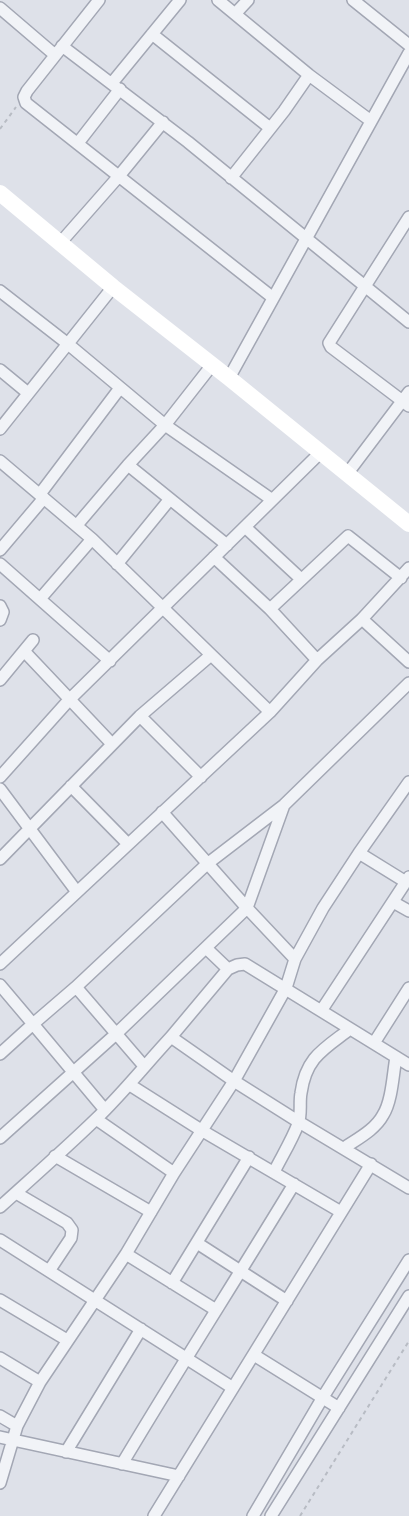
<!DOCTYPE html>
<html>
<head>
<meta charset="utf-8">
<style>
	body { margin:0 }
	canvas { display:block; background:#dee1e9 }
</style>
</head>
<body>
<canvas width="409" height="1516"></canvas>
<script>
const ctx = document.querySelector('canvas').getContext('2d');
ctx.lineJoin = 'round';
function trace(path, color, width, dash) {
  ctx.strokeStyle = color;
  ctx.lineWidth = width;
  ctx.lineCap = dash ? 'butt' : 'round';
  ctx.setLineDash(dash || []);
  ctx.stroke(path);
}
const path = new Path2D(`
	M0,129L16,107
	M300,1516L409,1341`);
const minor = new Path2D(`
	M99,0L27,91L24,97L26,103L272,297
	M218,0L309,75L371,121
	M353,0L409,45
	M0,8L55,55
	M235,14L248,0
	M152,34L270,128
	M62,46L188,142L409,322
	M112,83L180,0
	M78,143L120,89
	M231,178L284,111L309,75
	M409,217L329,343L331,347L409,406
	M61,242L119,176L163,122
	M0,291L68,344L165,425L271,499
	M0,370L28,393
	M229,378L409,53
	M0,429L113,287
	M0,461L92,539L270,712
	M128,465L227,545
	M347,474L409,392
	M40,494L120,388
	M77,525L128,465L165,425L212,365
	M245,527L301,579
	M0,550L44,498
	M214,557L270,609L317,660
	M0,564L110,661
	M117,564L170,499
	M40,599L92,539
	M0,606L3,612L0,620
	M270,609L348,536L401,578
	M362,619L409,662
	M24,651L112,744
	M0,680L33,640
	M140,716L201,777
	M0,777L69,700L320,453
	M71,786L128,844
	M0,789L77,892
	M162,812L247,908L295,959
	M359,853L406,882
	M0,859L140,716L211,655
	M393,902L409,911
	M206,948L228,969
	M0,964L270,712L317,660L362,619L409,568
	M0,985L33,1024L76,987L207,864L284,805L409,683
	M76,987L144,1066
	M321,1011L409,877
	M171,1037L228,969L237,965L245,964L409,1065
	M374,1043L409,988
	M0,1054L33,1024L105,1110
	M130,1085L201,1130L341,1212
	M96,1119L174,1173
	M0,1138L116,1034L247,908L284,805
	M344,1148C357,1139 375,1130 383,1115C392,1101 393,1074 396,1057
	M55,1156L151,1212
	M274,1172C282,1156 292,1140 298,1124C302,1114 299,1103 301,1093C306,1057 324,1049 350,1029
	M16,1193L67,1223L72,1230L71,1238L49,1271
	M0,1207C32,1178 65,1149 96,1119C123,1093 146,1064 171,1037L234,1081L299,1122L409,1188
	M0,1240L233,1388
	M197,1243L287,1301
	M126,1254L216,1310
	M172,1283L249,1157
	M0,1300L67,1340
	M254,1355L339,1408
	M0,1358L40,1382
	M0,1416L17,1426
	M0,1437L179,1476
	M66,1452L141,1329
	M122,1464C178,1370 237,1278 294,1184
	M0,1483L17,1426L40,1382L126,1254L174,1173L234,1081L286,988L295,959L323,908L359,853L409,782
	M154,1516L371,1164
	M253,1516L323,1397L409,1260
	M271,1516L409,1296`);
const secondary = new Path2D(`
	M0,193L113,287L229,378L409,524`);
trace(minor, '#a3a7b4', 14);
trace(path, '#b8bcc4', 2, [4, 4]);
trace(minor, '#f1f3f7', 11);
trace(secondary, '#fff', 16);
</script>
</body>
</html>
